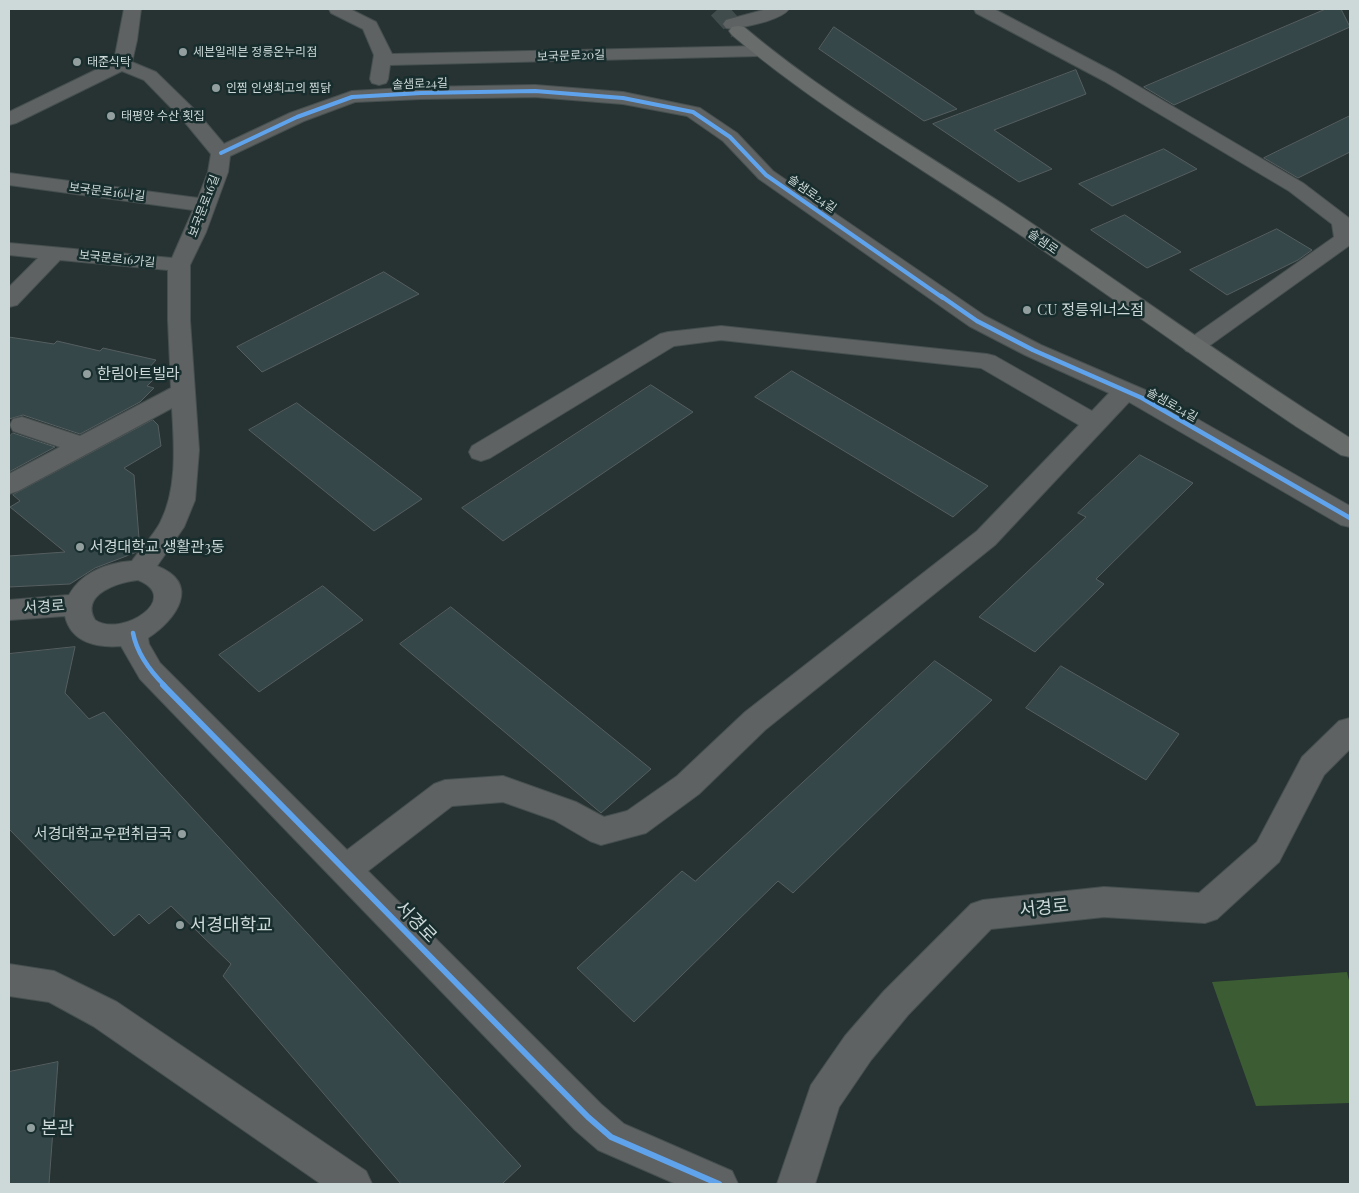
<!DOCTYPE html>
<html>
<head>
<meta charset="utf-8">
<style>
	body { margin:0 }
	#map { position:relative; width:1359px; height:1193px; overflow:hidden; background:#273232; font-family:"Playfair Display",serif }
	canvas { display:block }
	.frame { position:absolute; inset:0; border:10px solid #ccd9d8; pointer-events:none }
</style>
</head>
<body>
<div id="map">
<canvas width="1359" height="1193"></canvas>
<div class="frame"></div>
</div>
<script>
const ctx = document.querySelector('canvas').getContext('2d');
ctx.lineJoin = 'round';
function paint(path, color) {
  ctx.fillStyle = color;
  ctx.fill(path, 'evenodd');
}
function trace(path, color, width, dash) {
  ctx.strokeStyle = color;
  ctx.lineWidth = width;
  ctx.lineCap = dash ? 'butt' : 'round';
  ctx.setLineDash(dash || []);
  ctx.stroke(path);
}
function drawText(font, color, halo, rows, align = 'center') {
  ctx.font = font + ' "Playfair Display","Noto Sans KR",serif';
  ctx.lineWidth = 5;
  ctx.setLineDash([]);
  ctx.textBaseline = 'middle';
  ctx.strokeStyle = halo;
  ctx.fillStyle = color;
  for (const [text, x, y, turn = 0] of rows) {
    ctx.save();
    ctx.translate(x, y);
    ctx.rotate((+turn || 0) * Math.PI / 180);
    ctx.textAlign = isNaN(turn) ? turn : align;
    if (halo) ctx.strokeText(text, 0, 0);
    ctx.fillText(text, 0, 0);
    ctx.restore();
  }
}
const green = new Path2D(`
	M1347,972L1350,985V1103L1256,1106L1212,982Z`);
const building = new Path2D(`
	M1326,9H1341L1350,27L1174,105L1144,87Z
	M834,27L957,109L924,121L819,49Z
	M1076,70L1086,94L994,130L1052,169L1019,182L933,124Z
	M1350,116V152L1298,178L1264,158Z
	M1164,149L1197,169L1112,206L1079,184Z
	M1125,215L1181,252L1147,268L1091,230Z
	M1277,229L1312,250L1298,260L1227,295L1190,270Z
	M384,272L419,294L262,372L237,347Z
	M9,337L54,344L57,341L100,351L103,348L156,360L148,369L154,370L147,379L153,380L147,386L154,388L140,402L80,434L23,415L9,419Z
	M792,371L988,486L953,517L755,397Z
	M651,385L693,412L503,541L462,508Z
	M297,403L422,499L374,531L249,430Z
	M153,420L158,425L161,446L124,468L134,475L139,538L131,547L141,546L137,552L95,568L70,584L9,587V556L65,552L10,507L20,501L13,495Z
	M13,433L55,447L9,472V437Z
	M1140,455L1193,483L1096,579L1104,584L1035,652L979,617L1086,517L1078,513Z
	M323,586L363,620L259,692L219,655Z
	M451,607L651,769L601,813L400,644Z
	M75,647L65,693L89,719L104,712L521,1166L502,1184H401L223,976L231,964L171,906L149,924L139,914L114,936L9,829V654Z
	M935,661L992,700L793,893L778,881L634,1022L577,968L682,871L695,881Z
	M1061,666L1179,734L1146,780L1026,708Z
	M58,1062L49,1184H9V1072Z`);
const majorTunnel = new Path2D(`
	M718,9L738,31`);
const minor = new Path2D(`
	M124,9H141L137,40L132,62L156,72L197,112L224,144L290,113L352,91L421,87L535,85L623,92L700,108L737,133L773,171L985,316L1041,345L1150,392L1350,506V527L1341,525L1129,402L995,545L765,730L699,794L646,833L601,845L590,841L554,820L503,802L452,806L368,871L601,1104L624,1124L732,1171L738,1184H676L598,1150L575,1130L140,679L121,646C98,648 71,643 65,616L9,620V600L69,595C82,572 107,563 132,561C141,548 153,536 160,523C178,488 174,445 172,408L18,491L9,494V474L60,447L13,431L10,425L13,419L22,417L80,436L171,388L168,320V270L60,260L17,305L9,307V287L38,258L9,255V243L172,258L193,210L9,185V173L198,198L208,172L211,154L183,120L144,80L122,71L16,123L9,125V112L114,61ZM535,97L623,104L687,116L723,141L759,179L969,326L1025,355L1109,393L1092,411L995,356L987,354L721,326L668,332L660,334L472,446L469,452L472,458L481,461L490,458L674,346L721,340L981,368L1079,425L977,531L745,712L677,776L627,811L604,817L576,802L503,776L445,780L434,784L347,850L160,663L149,644L148,638C176,620 202,584 157,566L184,527L195,500L199,450L190,320V265L206,232L228,172L230,156L304,121L355,102L421,99ZM138,580C183,598 122,638 95,620C80,594 119,582 138,580Z
	M329,9H350L376,22L392,54L760,46L766,47L769,51L766,55L760,56L390,65L388,79L386,83L379,85L372,83L370,79L374,55L363,29L331,13Z
	M767,9H789C780,21 747,26 732,29L726,28L723,24L726,20Z
	M974,9H994L1116,73L1303,183L1349,218L1350,245L1202,351L1194,353L1186,351L1182,346L1186,341L1334,237L1332,224L1289,191L1104,81L976,13Z
	M1350,718V749L1324,775L1279,862L1217,919L1205,923L1104,917L991,929L908,1015L871,1060L839,1107L815,1184H777L811,1085L845,1036L884,991L971,904L983,900L1104,887L1199,893L1257,842L1302,757L1339,721Z
	M9,964L54,971L117,1002L366,1171L372,1184H321L93,1026L49,1002L9,996Z`);
const major = new Path2D(`
	M738,26L744,27C827,97 919,149 1009,208C1123,284 1234,365 1350,438V457L1341,455L1297,427C1194,358 1095,284 992,216C904,157 813,104 732,35L729,31L732,27Z`);
const cyclewayFar2 = new Path2D(`
	M221,153L297,117L352,97L421,93L535,91L623,98L693,112L730,137L766,175L943,298`);
const cyclewayFar1 = new Path2D(`
	M941,296L977,321L1033,350L1142,398L1350,518
	M133,633C137,654 150,671 165,686`);
const cycleway = new Path2D(`
	M163,685L588,1117L611,1137L719,1184`);
const markers = [
	[183,52,5,"#929f9e"],
	[77,62,5,"#929f9e"],
	[216,88,5,"#929f9e"],
	[111,116,5,"#929f9e"],
	[1027,310,5,"#929f9e"],
	[87,374,5,"#929f9e"],
	[80,547,5,"#929f9e"],
	[182,834,5,"#929f9e"],
	[180,925,5,"#929f9e"],
	[31,1128,5,"#929f9e"]
];
const farPoinames = [
	["세븐일레븐 정릉온누리점",193,52],
	["태준식탁",87,62],
	["인찜 인생최고의 찜닭",226,88],
	["태평양 수산 횟집",121,116]
];
const farStreetnames = [
	["보국문로20길",571,56,-2],
	["솔샘로24길",420,84,-2],
	["보국문로16나길",107,192,7],
	["솔샘로24길",812,194,35],
	["보국문로16길",204,206,-69],
	["솔샘로",1043,242,35],
	["보국문로16가길",117,259,6],
	["솔샘로24길",1172,405,29]
];
const poiNames = [
	["CU 정릉위너스점",1037,310],
	["한림아트빌라",97,374],
	["서경대학교 생활관3동",90,547],
	["서경대학교우편취급국",172,834,"right"]
];
const streetNames = [
	["서경로",44,607,-4]
];
const nearStreetnames = [
	["서경로",1044,908,-6],
	["서경로",416,922,46]
];
const nearPoinames = [
	["서경대학교",190,925],
	["본관",41,1128]
];
paint(green, '#3c5d33');
paint(building, '#36474a');
trace(building, '#555e60', 1);
trace(majorTunnel, '#404b4b', 19, [19, 10]);
trace(minor, '#464f4f', 2);
trace(major, '#464f4f', 2);
paint(minor, '#5e6262');
paint(major, '#686d6b');
trace(cyclewayFar2, '#60a3ed', 4);
trace(cyclewayFar1, '#60a3ed', 4.5);
trace(cycleway, '#60a3ed', 6);
for (const [x, y, r, color] of markers) {
  const dot = new Path2D();
  dot.arc(x, y, r, 0, 2 * Math.PI);
  ctx.fillStyle = color;
  ctx.fill(dot);
  trace(dot, '#182d2d', 2);
}
drawText('12px', '#ccd9d8', '#182d2d', farPoinames, 'left');
drawText('12px', '#ccd9d8', '#182d2d', farStreetnames);
drawText('15px', '#ccd9d8', '#182d2d', poiNames, 'left');
drawText('15px', '#ccd9d8', '#182d2d', streetNames);
drawText('18px', '#ccd9d8', '#182d2d', nearStreetnames);
drawText('18px', '#ccd9d8', '#182d2d', nearPoinames, 'left');
</script>
</body>
</html>
